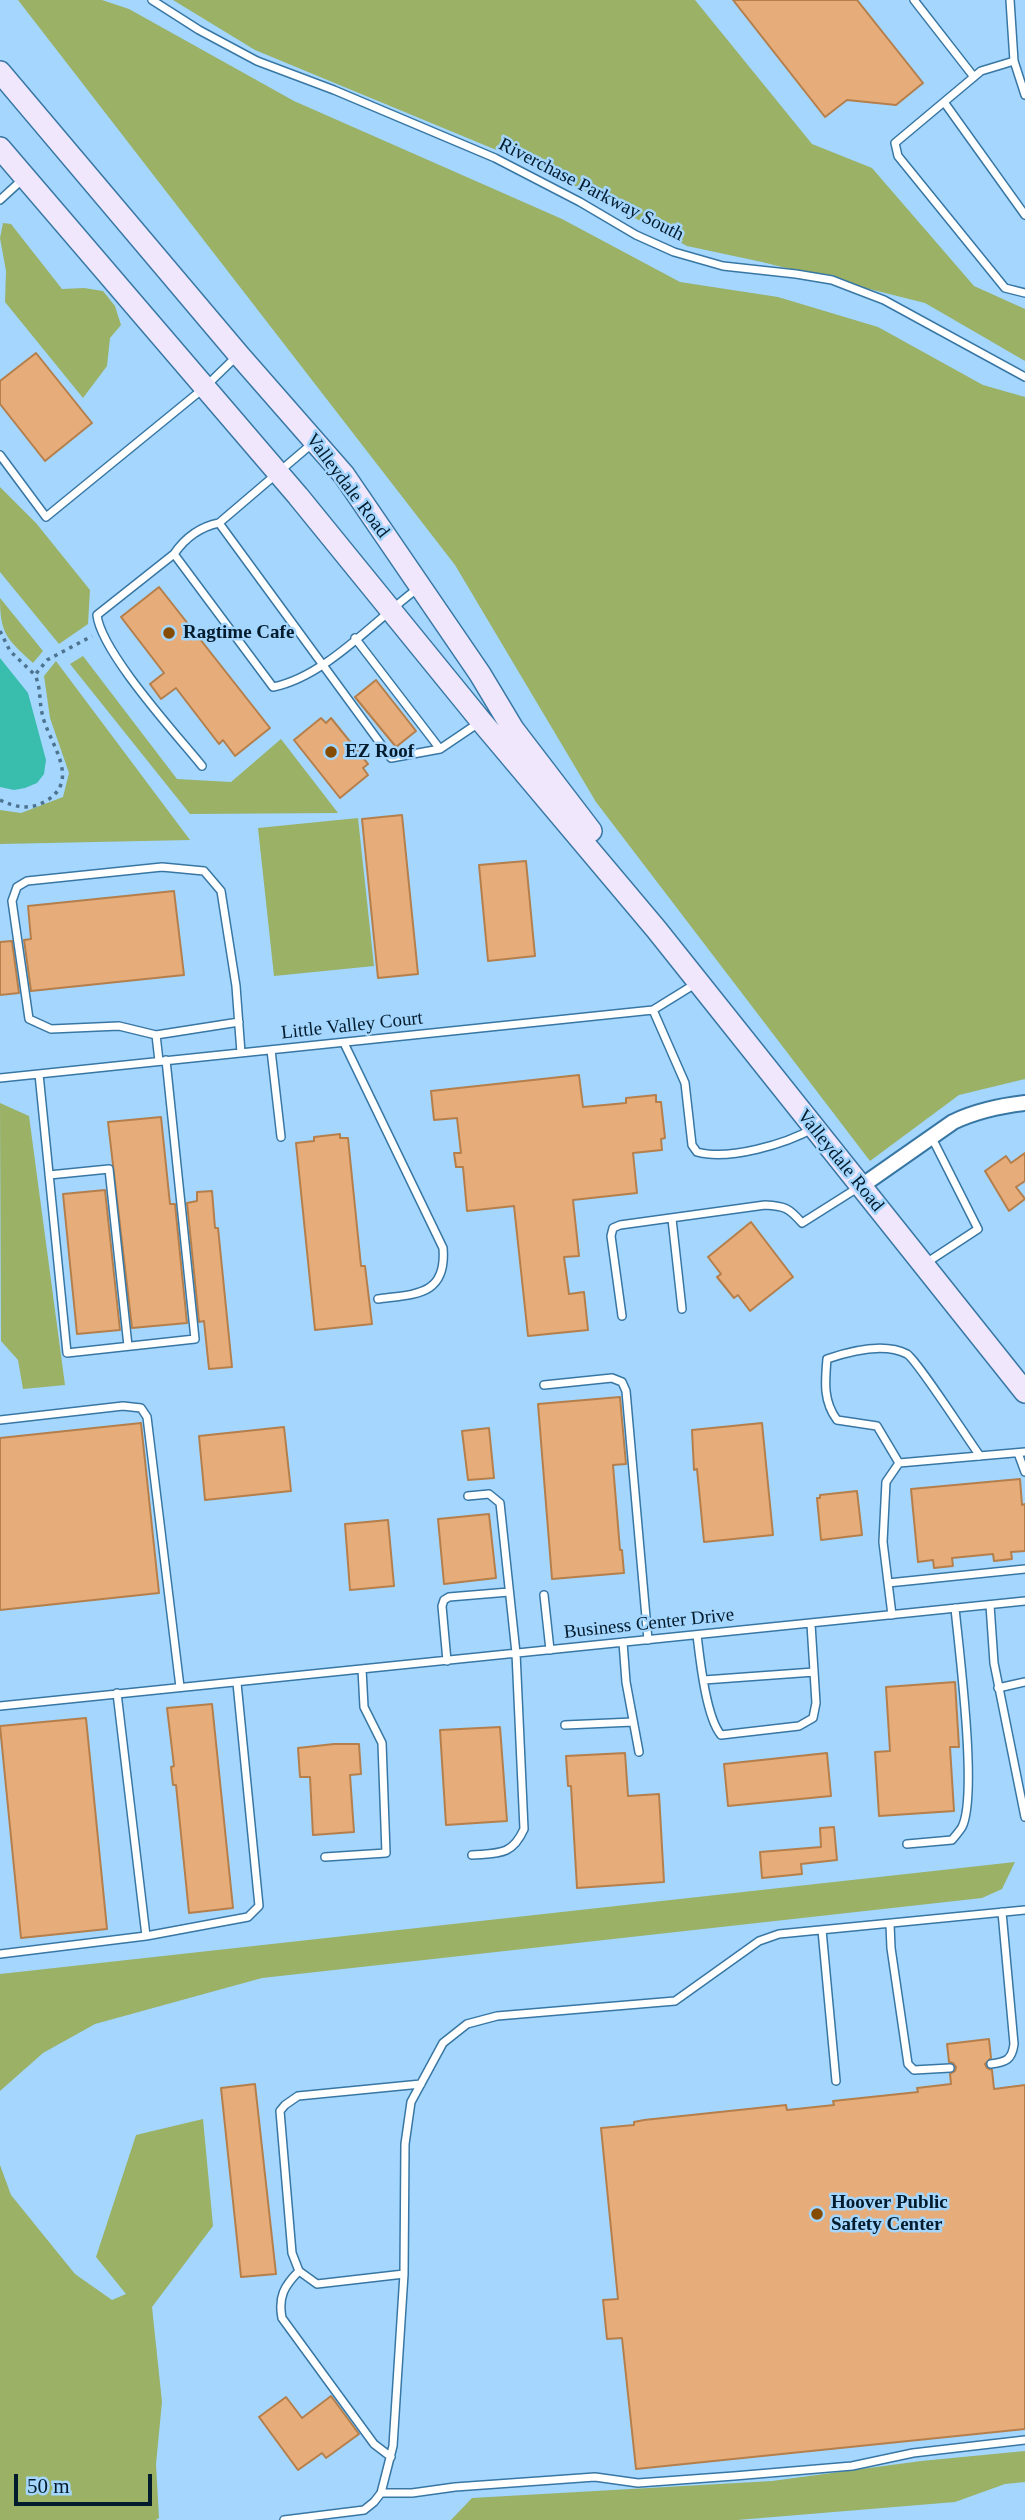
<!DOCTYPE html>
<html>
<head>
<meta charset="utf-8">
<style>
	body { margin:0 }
	#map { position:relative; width:1025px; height:2520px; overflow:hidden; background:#a4d6fe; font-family:Georgia,serif }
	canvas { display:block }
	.scale { position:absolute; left:14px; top:2474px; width:138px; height:32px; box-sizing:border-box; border:4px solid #021b2d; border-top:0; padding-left:9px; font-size:21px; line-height:24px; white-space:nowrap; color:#021b2d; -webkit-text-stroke:5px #a4d6fe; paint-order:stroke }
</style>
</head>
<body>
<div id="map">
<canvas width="1025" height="2520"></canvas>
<div class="scale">50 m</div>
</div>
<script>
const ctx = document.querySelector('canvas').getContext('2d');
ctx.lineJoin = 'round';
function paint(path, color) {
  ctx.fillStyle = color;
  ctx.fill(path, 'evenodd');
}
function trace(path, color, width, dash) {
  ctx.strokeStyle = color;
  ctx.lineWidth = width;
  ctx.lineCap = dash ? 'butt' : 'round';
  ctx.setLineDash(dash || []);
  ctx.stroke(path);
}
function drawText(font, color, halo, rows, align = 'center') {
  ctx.font = font + ' Georgia,serif';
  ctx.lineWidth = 5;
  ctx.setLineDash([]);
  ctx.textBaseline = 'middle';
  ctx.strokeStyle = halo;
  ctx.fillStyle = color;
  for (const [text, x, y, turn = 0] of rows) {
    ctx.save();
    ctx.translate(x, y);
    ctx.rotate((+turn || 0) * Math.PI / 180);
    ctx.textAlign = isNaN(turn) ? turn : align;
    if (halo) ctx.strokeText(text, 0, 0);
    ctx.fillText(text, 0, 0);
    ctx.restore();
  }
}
const green = new Path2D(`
	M18,0H102L129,9L294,101L562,219L680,282L778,297L878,327L983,385L1025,397V1079L959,1095L870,1161L596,802L455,565Z
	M173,0H695L812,144L872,168L974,286L1025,309V361L925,303L762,262L687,246L547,171L255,50Z
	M3,223L11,224L62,289L84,288L103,291L115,306L121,325L110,338L107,366L83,398L5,302L6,271L0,238Z
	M0,487L36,523L90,590L88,624L59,644L0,572Z
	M0,598L43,651L33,663C7,639 0,634 0,598Z
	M83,656L177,779L231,782L281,739L338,813L190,814L70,664Z
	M56,661L190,840L0,844V810L21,813L63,797L69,773L50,718L44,676Z
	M358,818L374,966L274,976L258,828Z
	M0,1103L29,1116L65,1385L23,1389L18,1360L1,1341Z
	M1015,1862L1002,1889L982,1898L262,1978L95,2024L43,2053L0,2091V1974Z
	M203,2119L213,2226L152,2307L162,2402L156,2464L159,2518L156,2520H0V2165L11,2195L75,2274L112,2300L126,2294L96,2257L136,2135Z
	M1025,2451V2482L1005,2484L955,2502L737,2520H451L472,2498L772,2481L921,2461Z`);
const water = new Path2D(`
	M0,658L28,693L46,760L44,774L37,783L25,788L14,790L0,787Z`);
const building = new Path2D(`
	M733,0H857L923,83L896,105L847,100L825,117Z
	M36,353L92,423L45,461L0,404V381Z
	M159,587L270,728L235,756L223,740L219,744L176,688L161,699L150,684L164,673L121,617Z
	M376,680L416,731L396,747L355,697Z
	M321,718L326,723L331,718L368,764L363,768L368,775L340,798L294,740Z
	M402,815L418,974L378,978L362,819Z
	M526,861L535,956L488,961L479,865Z
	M174,891L184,975L31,991L24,940L31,939L28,906Z
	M12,941L19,993L0,995V942Z
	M579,1075L583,1107L626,1103V1098L656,1095V1102H661L665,1138L661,1139L662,1150L633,1153L637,1193L573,1200L579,1256L564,1257L569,1294L584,1292L588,1330L528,1336L514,1206L467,1211L463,1167H456L454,1153H461L457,1118L434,1120L431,1091Z
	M161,1117L170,1204H175L187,1323L132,1328L108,1122Z
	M340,1134V1138H348L361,1266H365L372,1324L315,1330L296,1143L314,1141V1137Z
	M1025,1153V1181L1016,1187L1025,1199L1009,1211L985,1171L1006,1156L1011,1163Z
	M105,1190L120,1330L77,1334L63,1194Z
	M212,1191L215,1228H218L232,1367L209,1369L204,1321L199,1322L187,1203L197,1201V1192Z
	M751,1222L793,1277L750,1311L738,1295L734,1298L717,1277L721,1274L708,1257Z
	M620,1397L626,1464L613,1465L620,1550H622L624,1573L552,1579L538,1404Z
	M141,1423L159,1593L0,1610V1438Z
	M762,1423L773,1535L704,1542L697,1469L694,1470L692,1430Z
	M284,1427L291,1491L205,1500L199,1436Z
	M489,1428L494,1478L468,1480L462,1431Z
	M1020,1479L1022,1505L1025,1504V1551L1011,1552L1012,1559L994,1561L993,1554L952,1558L953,1566L934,1568L933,1560L918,1562L911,1489Z
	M857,1491L862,1535L821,1540L817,1498H820V1495Z
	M489,1514L496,1578L444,1584L438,1519Z
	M388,1520L394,1586L350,1590L345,1524Z
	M955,1682L959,1747H950L954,1811L879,1816L875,1752L890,1751L886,1687Z
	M212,1704L233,1908L189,1913L176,1785H173L171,1767L174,1766L167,1708Z
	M86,1718L107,1929L21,1938L0,1726Z
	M500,1727L507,1821L446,1825L440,1730Z
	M334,1744H359L361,1774L350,1775L354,1832L313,1835L310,1777H300L298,1748Z
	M625,1753L628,1796L659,1794L664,1882L577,1888L571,1786H568L566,1756Z
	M827,1753L831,1796L728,1806L724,1764Z
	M834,1827L837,1860L801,1864L802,1874L762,1878L760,1852L821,1847L820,1828Z
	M989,2039L991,2058L985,2064L987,2068L992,2070L994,2089L1025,2085V2429L636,2469L622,2338L607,2339L603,2300L618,2299L601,2128L634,2125V2122L644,2120L786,2105L787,2110L834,2105L833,2101L918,2092L917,2088L951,2084L950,2074L955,2071L956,2067L953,2063L949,2062L947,2044Z
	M255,2084L276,2274L241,2277L221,2088Z
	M331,2396L359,2434L326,2458L322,2453L298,2470L259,2417L286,2397L302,2418Z`);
const path = new Path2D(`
	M0,631L10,651L35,675
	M0,800C16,808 31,810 46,801C83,779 47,741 42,713C39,700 41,688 35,675L47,660L92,636`);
const lane = new Path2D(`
	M152,0L199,30L257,61L334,90L495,158L580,202L636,235L674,252L723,266L796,274L832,280L850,287L884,300L1025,377
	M914,0L974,77
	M1010,0L1014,61L1025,95
	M1014,61L981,71L895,143L898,156L1005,288L1025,293
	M944,102L1025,215
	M0,200L24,178
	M314,442L219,523L391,758L440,749L480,722
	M0,455L46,517L204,388L238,355
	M219,523C199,527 185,538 174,554L273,687C325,677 375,620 417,589
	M174,554L97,615C101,652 176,734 202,766
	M355,638L440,749
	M653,1010L685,1083L692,1145L697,1152C728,1161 786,1144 814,1128
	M156,1035L239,1022
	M344,1043L443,1248C447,1296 415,1294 378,1299
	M271,1050L281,1137
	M159,1061L156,1035L119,1026L51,1029L29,1019L12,901L17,887L27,881L162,867L204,871L221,891L236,986L241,1053
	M39,1074L67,1353L195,1339L166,1060
	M0,1078L653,1010L695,984
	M49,1175L109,1169L128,1346
	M672,1219L682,1309
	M926,1263L978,1229L931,1136
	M622,1316L611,1236L613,1228L620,1225L765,1205C785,1206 789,1208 802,1223L859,1187
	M544,1385L612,1378L622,1382L626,1391L648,1640
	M0,1420L123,1406L141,1408L147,1417L180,1687
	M1018,1453L1025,1472
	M899,1463L877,1426L837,1420C823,1401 825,1382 827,1359C850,1351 884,1342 907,1354C917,1360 969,1441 980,1456
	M468,1496L489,1494L500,1503L516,1653L524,1829C512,1856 498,1853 472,1855
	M888,1583L1025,1569
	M544,1595L550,1650
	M990,1605L994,1663L1025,1817
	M892,1615L883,1542L886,1482L899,1463L1025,1452
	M697,1635C700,1660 706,1717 721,1735L799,1726L813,1718L816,1703L811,1624
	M623,1642L626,1682L639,1752
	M447,1661L442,1606L444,1600L449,1597L509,1592
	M704,1680L814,1672
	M998,1688L1025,1682
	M117,1693L146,1936
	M0,1706L1025,1601
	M565,1725L633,1722
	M907,1844L952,1840C955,1836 959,1832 962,1827C978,1796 959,1650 955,1608
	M325,1857L386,1853L382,1743L364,1707L362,1669
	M890,1924L891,1948L908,2064L914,2070L950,2068
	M822,1930L836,2081
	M0,1954L146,1936L248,1917L259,1906L237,1683
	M991,2064C1006,2062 1012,2060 1014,2044L1002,1912
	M421,2084L298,2096L285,2105L280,2111L292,2253L299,2271L317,2284L404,2274L405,2144L411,2102L443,2043L467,2024L497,2016L675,2001L759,1941L779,1934L1025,1910
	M299,2271C284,2286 278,2297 282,2318L374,2444L391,2457
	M381,2493H412L455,2487L595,2477L638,2483L734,2476L852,2466L913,2453L1025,2440
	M284,2520L364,2510L374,2502L381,2493L393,2446L404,2274`);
const street = new Path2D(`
	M860,1187L953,1122C976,1111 999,1106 1025,1103`);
const secondary = new Path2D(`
	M0,72L239,355L344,475L480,674L513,729L591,831
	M0,148L298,496L481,721L656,929L1025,1392`);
const markers = [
	[169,633,7,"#854b00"],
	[331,752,7,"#854b00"],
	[817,2214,7,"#854b00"]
];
const streetNames = [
	["Riverchase Parkway South",591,190,27],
	["Valleydale Road",347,486,53],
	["Little Valley Court",352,1026,-6],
	["Valleydale Road",840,1161,51],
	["Business Center Drive",649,1624,-6]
];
const poiNames = [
	["Ragtime Cafe",183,633],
	["EZ Roof",345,752],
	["Hoover Public",831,2203],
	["Safety Center",831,2225]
];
paint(green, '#9ab166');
paint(water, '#39bdac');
paint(building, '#e6ac79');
trace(building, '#b57f4c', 2);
trace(lane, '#3877a4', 10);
trace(street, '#3877a4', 18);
trace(secondary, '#3877a4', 24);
trace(path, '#4e738f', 3.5, [3.5, 5]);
trace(lane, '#fff', 7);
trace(street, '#fff', 14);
trace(secondary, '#f0e7fd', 21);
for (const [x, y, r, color] of markers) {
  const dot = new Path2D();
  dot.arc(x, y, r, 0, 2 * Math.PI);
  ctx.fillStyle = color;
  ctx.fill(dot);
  trace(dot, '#a4d6fe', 2.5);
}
drawText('19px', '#021b2d', '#a4d6fe', streetNames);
drawText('bold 19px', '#021b2d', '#a4d6fe', poiNames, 'left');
</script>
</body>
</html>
